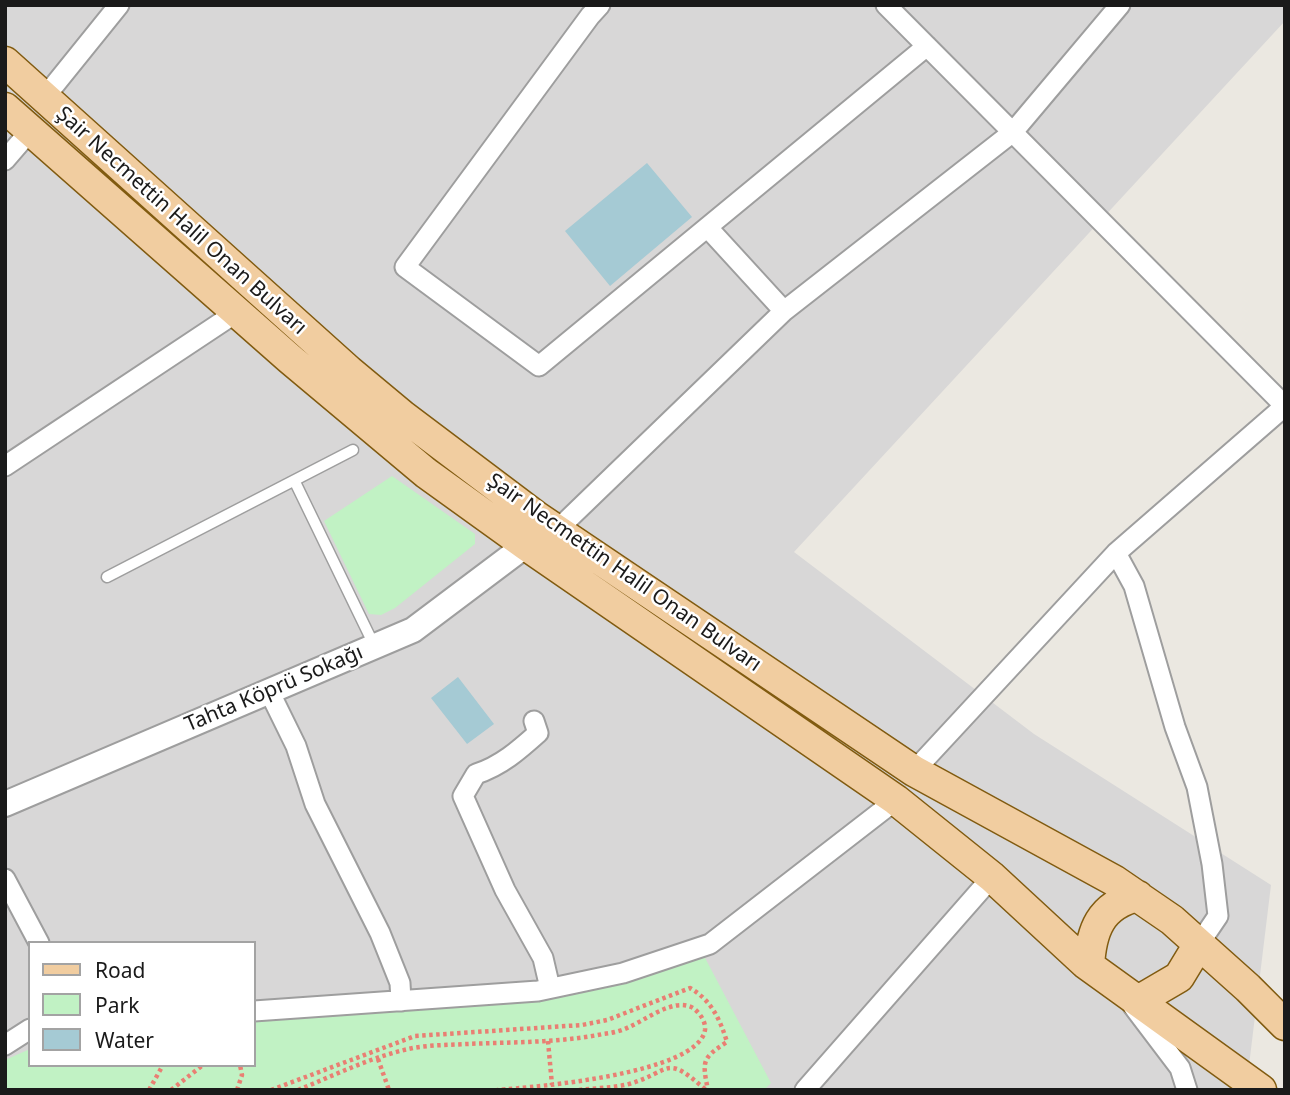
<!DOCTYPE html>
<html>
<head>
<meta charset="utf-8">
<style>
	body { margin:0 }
	#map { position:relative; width:1290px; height:1095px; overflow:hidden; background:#ebe8e1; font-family:"Noto Sans",sans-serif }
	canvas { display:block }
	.frame { position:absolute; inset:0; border:7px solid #1a1a1a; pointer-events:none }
	.legend { position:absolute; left:28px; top:941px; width:228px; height:126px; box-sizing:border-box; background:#fff; border:2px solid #a3a3a3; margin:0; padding:9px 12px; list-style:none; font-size:21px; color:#1a1a1a }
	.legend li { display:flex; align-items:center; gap:14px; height:35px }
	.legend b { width:35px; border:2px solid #a3a3a3 }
</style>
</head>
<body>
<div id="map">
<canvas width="1290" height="1095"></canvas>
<div class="frame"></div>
<ul class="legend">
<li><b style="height:9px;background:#f1cda0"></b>Road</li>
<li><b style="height:19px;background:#c1f2c4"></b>Park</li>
<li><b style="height:19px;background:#a5cad4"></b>Water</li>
</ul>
</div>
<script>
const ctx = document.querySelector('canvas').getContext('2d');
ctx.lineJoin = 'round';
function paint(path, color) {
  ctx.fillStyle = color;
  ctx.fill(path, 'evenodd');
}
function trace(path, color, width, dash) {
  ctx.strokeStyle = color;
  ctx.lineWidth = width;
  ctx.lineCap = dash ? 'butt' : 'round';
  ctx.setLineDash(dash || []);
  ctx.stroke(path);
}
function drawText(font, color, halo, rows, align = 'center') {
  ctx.font = font + ' "Noto Sans",sans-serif';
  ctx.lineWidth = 5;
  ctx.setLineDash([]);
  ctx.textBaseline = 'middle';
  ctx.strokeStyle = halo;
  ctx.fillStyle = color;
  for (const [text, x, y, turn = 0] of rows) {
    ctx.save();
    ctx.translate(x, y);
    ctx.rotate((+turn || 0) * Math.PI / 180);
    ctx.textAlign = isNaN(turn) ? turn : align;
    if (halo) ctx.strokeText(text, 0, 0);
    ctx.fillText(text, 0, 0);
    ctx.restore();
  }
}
const residential = new Path2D(`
	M5,5H1285V21L794,552L1034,734L1271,885L1246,1090H5ZM30,943H254V1065H30Z`);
const park = new Path2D(`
	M392,476L475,534V544L395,608L381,615L369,614L324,521Z
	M703,954L771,1083L764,1090H5V1060L30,1049V1065H254V1018L526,1000Z`);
const water = new Path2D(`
	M647,163L692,217L610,286L565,231Z
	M458,677L494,724L467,744L431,698Z`);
const path = new Path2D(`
	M548,1041L552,1085
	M378,1059L389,1090
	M149,1090L163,1065
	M171,1090L203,1065
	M237,1090L242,1075L240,1065
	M271,1090L415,1036L582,1025L607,1020L690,988C711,1000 720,1019 727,1042C702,1058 702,1061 708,1090
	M298,1090C335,1075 373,1056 413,1048C430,1045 448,1045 466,1044C511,1042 558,1043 603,1034C612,1033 621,1031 629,1027C646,1020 674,997 693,1008C700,1013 706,1022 705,1030C698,1074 535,1087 497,1090
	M579,1090C595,1088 613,1088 629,1084C673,1071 664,1053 706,1090`);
const service = new Path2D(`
	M295,482L374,645
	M107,577L353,450`);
const minor = new Path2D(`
	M600,5L590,16L405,267L539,366L927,46
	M886,5L1285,406
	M44,98L119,5
	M5,160L30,131
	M708,228L784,311
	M5,466L237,312
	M557,530L784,311L1013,132L1120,5
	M1116,553L1134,586L1175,727L1197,787L1212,864L1218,916L1199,944
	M269,691L296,746L315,804L380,933L400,983L401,1001
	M534,721L538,733C519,750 501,766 476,774L463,796L505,890L543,958L550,988
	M914,771L1116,553L1285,406
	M5,879L39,943
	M1133,1006L1180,1068L1187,1090
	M254,1011L538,991L623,973L710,944L896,800
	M5,1045L30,1029
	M805,1090L992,877`);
const tertiary = new Path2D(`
	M5,804L413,630L526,545`);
const primary = new Path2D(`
	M5,62L349,371L403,416L537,517L914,771L1115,881L1172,920L1248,988L1285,1025
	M5,108L290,359L426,473L526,545L896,800L992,877L1085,963L1261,1090
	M1089,966C1091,931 1100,905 1138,896
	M1138,1001L1179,977L1199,944`);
const streetNames = [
	["Şair Necmettin Halil Onan Bulvarı",181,221,42],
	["Şair Necmettin Halil Onan Bulvarı",624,573,35],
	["Tahta Köprü Sokağı",274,689,-23]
];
paint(residential, '#d8d7d7');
paint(park, '#c1f2c4');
paint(water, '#a5cad4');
trace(service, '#9e9e9e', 13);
trace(minor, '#9e9e9e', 23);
trace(tertiary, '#9e9e9e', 28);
trace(primary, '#815b10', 33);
trace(path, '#e97f73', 4.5, [3.5, 3.5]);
trace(service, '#fff', 10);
trace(minor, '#fff', 19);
trace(tertiary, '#fff', 24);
trace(primary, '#f1cda0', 30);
drawText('21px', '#1a1a1a', '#fff', streetNames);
</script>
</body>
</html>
